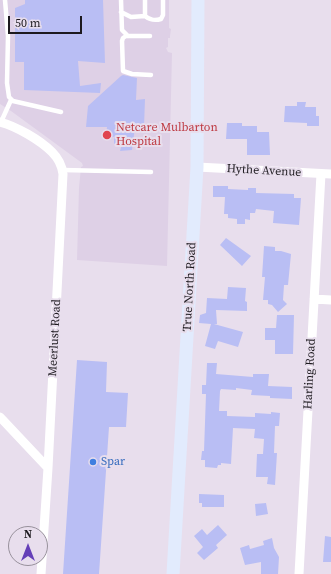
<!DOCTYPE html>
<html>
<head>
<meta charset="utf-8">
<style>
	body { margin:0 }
	#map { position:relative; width:331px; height:574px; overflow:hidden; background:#e8deed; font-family:"Source Serif 4",serif }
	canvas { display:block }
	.north { position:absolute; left:8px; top:526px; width:40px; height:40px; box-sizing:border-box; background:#e8deed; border:1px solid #97909b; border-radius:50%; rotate:0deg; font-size:11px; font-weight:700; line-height:16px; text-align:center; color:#1d1a1f }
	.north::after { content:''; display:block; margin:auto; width:14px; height:18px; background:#6540b8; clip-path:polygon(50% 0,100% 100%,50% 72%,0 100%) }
	.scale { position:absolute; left:8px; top:16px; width:74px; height:18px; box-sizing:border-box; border:2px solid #1d1a1f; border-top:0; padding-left:5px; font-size:12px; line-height:14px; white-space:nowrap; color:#1d1a1f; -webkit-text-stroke:3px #e8deed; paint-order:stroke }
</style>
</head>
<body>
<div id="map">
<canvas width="331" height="574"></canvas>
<div class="north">N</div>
<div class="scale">50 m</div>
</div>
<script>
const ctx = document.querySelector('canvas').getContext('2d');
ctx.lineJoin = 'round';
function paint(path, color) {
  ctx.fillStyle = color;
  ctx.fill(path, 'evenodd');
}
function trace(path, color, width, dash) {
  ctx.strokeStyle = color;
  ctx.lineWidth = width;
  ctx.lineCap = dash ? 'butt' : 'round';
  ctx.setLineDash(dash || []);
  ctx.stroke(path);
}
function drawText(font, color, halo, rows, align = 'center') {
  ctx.font = font + ' "Source Serif 4",serif';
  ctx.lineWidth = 4;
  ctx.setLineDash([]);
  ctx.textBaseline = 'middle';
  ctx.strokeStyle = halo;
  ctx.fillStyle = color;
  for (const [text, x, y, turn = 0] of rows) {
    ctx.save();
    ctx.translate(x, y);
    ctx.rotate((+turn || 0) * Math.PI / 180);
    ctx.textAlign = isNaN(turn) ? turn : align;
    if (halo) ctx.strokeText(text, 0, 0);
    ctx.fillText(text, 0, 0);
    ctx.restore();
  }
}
const built = new Path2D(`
	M0,0H169V28L171,29L170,36V38H168V47L166,48L168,52L172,53L167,266L77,260L79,188L81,167L83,166L82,163L11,111L0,104Z`);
const building = new Path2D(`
	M25,0H103L105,63L78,61L80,86L101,83L100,93L24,90V62H15V8L25,4Z
	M123,75L137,78L136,100L145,99L144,127H135L132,150L120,151L122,144H114V137L106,136L107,127H86L88,106L121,76Z
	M297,102H306L305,107H316V116H319V126H307V123L284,122L285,106H297Z
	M227,123H242V126H257V132H269L270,155H247V139H226Z
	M213,186H228V189L248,190V188H256V193L294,194V198H301L299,225L273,223L274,211L256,209L255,213H250V220L245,219V224H237V219L228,218V214H224L225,197H213Z
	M226,238L251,256L242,266L220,245Z
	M264,246L275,247V251H281L291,254L288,285H284L283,300L287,304L278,312L272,305L268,304V300H263L265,277H262Z
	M228,287L246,288L245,301L247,302V311L216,310L217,324H214L243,332L238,347L218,341L215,349L205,346L211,324L199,323L200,315L206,313L207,298L227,299Z
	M277,315H294L293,354H275V340H265V328H276Z
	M77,360L107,362L106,392L128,393L126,427H109L99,574H63Z
	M207,363H217L216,374L253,377V374H269L268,386L292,387V399L270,398V396L251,395L252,390L236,388V390L221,389L220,391L219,411H227V416L255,417V413L271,414V412L280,413L279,426H275L274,453H277L275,485L267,484L268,477H256L257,454H263L264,439L254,438L255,429L233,428L231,464L221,463V465H218L217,468L205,467V460H201L202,451H204L206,394H202V385H206Z
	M199,494L224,495V507H202V503H199Z
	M266,503L268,514L256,516L255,504Z
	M218,525L227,535L216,545L218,548L204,560L197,553L203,547L194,536L202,529L207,535Z
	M325,536L331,537V562H323Z
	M272,538L274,548L279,557L278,574H261V562L245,565L240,548L249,545L250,549L264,545L263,541Z`);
const lane = new Path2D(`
	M5,0L8,36L7,83L9,97L13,101L61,112
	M121,0L122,30L128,36
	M121,12L131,17L145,16V0
	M145,16C150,20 154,21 161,19L163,15V0
	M150,36H126L123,38L122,41L123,71L132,74L151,75
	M1,122L11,100
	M63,170L151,172`);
const street = new Path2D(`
	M0,122C16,126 40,140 52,152C58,158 62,166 63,174L48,468L41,574
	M197,167L331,174
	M314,299L331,300
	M0,417L48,468
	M299,574L321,174`);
const secondary = new Path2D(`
	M173,574L197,167L198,0`);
const markers = [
	[107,135,5,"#e0444e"],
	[93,462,4,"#3f7fe0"]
];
const healthNames = [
	["Netcare Mulbarton",116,128],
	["Hospital",116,142]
];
const streetNames = [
	["Hythe Avenue",264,171,3],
	["True North Road",190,287,-87],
	["Meerlust Road",55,338,-87],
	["Harling Road",310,374,-87]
];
const shopNames = [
	["Spar",101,462]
];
paint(built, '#ded0e6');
paint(building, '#b9bef4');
trace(lane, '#fff', 4.5);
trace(street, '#fff', 9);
trace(secondary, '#e2ebfd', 13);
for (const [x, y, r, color] of markers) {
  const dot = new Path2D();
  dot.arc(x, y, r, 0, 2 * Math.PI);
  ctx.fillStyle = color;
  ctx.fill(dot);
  trace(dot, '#e8deed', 1.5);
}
drawText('12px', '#be3a42', '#e8deed', healthNames, 'left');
drawText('12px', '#1d1a1f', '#e8deed', streetNames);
drawText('12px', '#366cbe', '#e8deed', shopNames, 'left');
</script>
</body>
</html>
